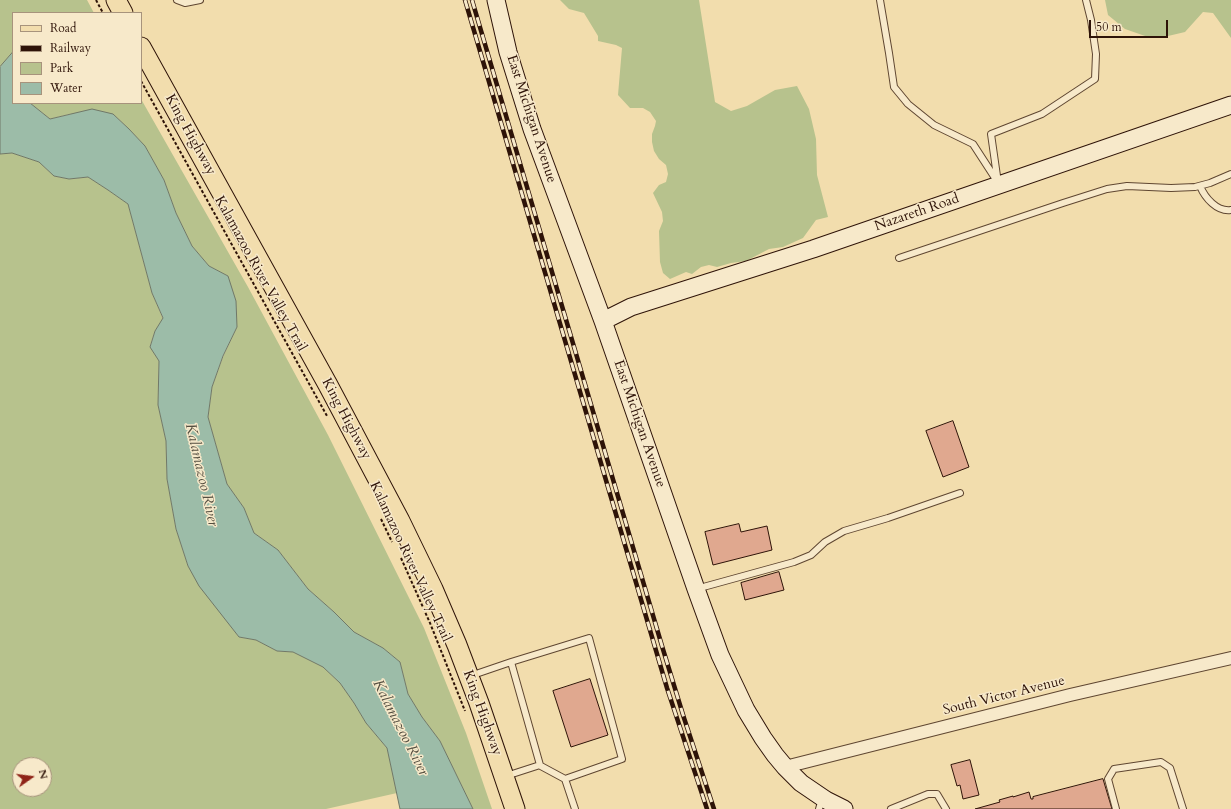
<!DOCTYPE html>
<html>
<head>
<meta charset="utf-8">
<style>
	body { margin:0 }
	#map { position:relative; width:1231px; height:809px; overflow:hidden; background:#f2ddad; font-family:Cardo,serif }
	canvas { display:block }
	.legend { position:absolute; left:12px; top:12px; width:130px; height:92px; box-sizing:border-box; background:#f7e9ca; border:1px solid #a7937c; margin:0; padding:5px 7px; list-style:none; font-size:12px; color:#2e1308 }
	.legend li { display:flex; align-items:center; gap:8px; height:20px }
	.legend b { width:20px; border:1px solid #a7937c }
	.north { position:absolute; left:12px; top:757px; width:40px; height:40px; box-sizing:border-box; background:#f7e9ca; border:1px solid #a7937c; border-radius:50%; rotate:76deg; font-size:11px; font-weight:700; line-height:16px; text-align:center; color:#2e1308 }
	.north::after { content:''; display:block; margin:auto; width:14px; height:18px; background:#8f2418; clip-path:polygon(50% 0,100% 100%,50% 72%,0 100%) }
	.scale { position:absolute; left:1089px; top:20px; width:79px; height:18px; box-sizing:border-box; border:2px solid #2e1308; border-top:0; padding-left:5px; font-size:12px; line-height:14px; white-space:nowrap; color:#2e1308; -webkit-text-stroke:3px #f7e9ca; paint-order:stroke }
</style>
</head>
<body>
<div id="map">
<canvas width="1231" height="809"></canvas>
<ul class="legend">
<li><b style="height:5px;background:#f2ddad"></b>Road</li>
<li><b style="height:5px;background:#2e1308"></b>Railway</li>
<li><b style="height:11px;background:#b7c28d"></b>Park</li>
<li><b style="height:11px;background:#9cbca8"></b>Water</li>
</ul>
<div class="north">N</div>
<div class="scale">50 m</div>
</div>
<script>
const ctx = document.querySelector('canvas').getContext('2d');
ctx.lineJoin = 'round';
function paint(path, color) {
  ctx.fillStyle = color;
  ctx.fill(path, 'evenodd');
}
function trace(path, color, width, dash) {
  ctx.strokeStyle = color;
  ctx.lineWidth = width;
  ctx.lineCap = dash ? 'butt' : 'round';
  ctx.setLineDash(dash || []);
  ctx.stroke(path);
}
function drawText(font, color, halo, rows, align = 'center') {
  ctx.font = font + ' Cardo,serif';
  ctx.lineWidth = 3;
  ctx.setLineDash([]);
  ctx.textBaseline = 'middle';
  ctx.strokeStyle = halo;
  ctx.fillStyle = color;
  for (const [text, x, y, turn = 0] of rows) {
    ctx.save();
    ctx.translate(x, y);
    ctx.rotate((+turn || 0) * Math.PI / 180);
    ctx.textAlign = isNaN(turn) ? turn : align;
    if (halo) ctx.strokeText(text, 0, 0);
    ctx.fillText(text, 0, 0);
    ctx.restore();
  }
}
const green = new Path2D(`
	M0,0H87L94,13H13V52L0,67Z
	M560,0H699L715,102L731,111L747,106L775,90L797,86L809,109L816,139L817,175L828,217L816,220L803,238L783,247L769,249L746,261L731,263L717,267L709,265L701,267L692,274L686,272L670,279L663,273L660,262L659,231L663,221L662,212L653,193L659,185L666,182L668,174L666,165L659,159L654,151L652,142V134L655,126L656,121L650,112L643,108H630L618,95L622,48L616,45L598,41V36L584,13L569,9Z
	M1105,0H1231V38L1213,13L1203,12L1185,32L1168,36L1148,37L1125,29L1108,15Z
	M141,99L248,287L328,435L424,628L466,733L492,809H473L440,741L422,717L408,694L400,662L383,648L354,632L334,612L308,589L278,550L254,533L244,508L227,484L208,417L212,387L223,357L237,327L228,276L209,266L192,246L176,213L164,180L145,146L129,129L113,114H70L50,119L30,103H141Z
	M12,153L39,162L54,176L69,179L88,177L108,190L128,204L152,293L163,319L155,331L150,346L159,361L158,405L166,441L167,479L176,529L188,566L239,637L256,640L277,651L293,652L323,667L340,683L354,703L366,723L387,748L397,793L326,809H0V154ZM20,765H44V789H20Z`);
const water = new Path2D(`
	M13,52V103H30L50,119L92,109L113,114L129,129L145,146L164,180L176,213L192,246L209,266L228,276L236,301L237,327L223,356L212,387L208,417L227,484L244,508L254,533L278,550L308,589L334,612L354,632L383,648L400,662L408,694L422,717L440,741L473,809H400L387,748L366,723L354,703L340,683L323,667L293,652L277,651L256,640L239,637L199,586L188,566L176,529L167,479L166,441L158,405L159,361L150,347L155,331L163,318L152,293L128,204L108,190L88,177L69,179L54,176L39,162L12,153L0,154V67Z`);
const building = new Path2D(`
	M953,421L969,467L943,477L926,431Z
	M739,524L741,532L767,526L772,550L713,565L705,532Z
	M779,572L784,590L745,600L741,583Z
	M590,679L608,735L571,747L553,691Z
	M970,760L979,795L963,799L960,785L957,786L951,765Z
	M1103,779L1112,809H975L1000,802L999,800L1013,796V797L1029,792L1031,799H1033V797Z`);
const path = new Path2D(`
	M96,0L103,13
	M141,81L327,416
	M381,519L392,542
	M401,558L430,623L465,711`);
const lane = new Path2D(`
	M177,0L185,3L200,0
	M880,0L889,53L894,87L908,104L934,125L973,144L997,181
	M998,183L991,134L1042,114L1095,79L1096,54L1091,20L1086,0
	M1200,186C1205,198 1217,212 1231,210
	M899,258L1063,203L1107,189L1127,186L1171,188L1195,187L1210,183L1231,174
	M696,589L794,562L811,555L825,542L844,531L888,518L960,493
	M511,662L589,638L622,759L565,779L575,809
	M470,676L511,662L540,765L506,776
	M539,765L565,779
	M819,809L822,799
	M891,809L928,794H937L946,809
	M1116,809L1108,779L1114,769L1161,762L1170,768L1183,809`);
const street = new Path2D(`
	M785,767L1070,695L1231,658`);
const secondary = new Path2D(`
	M496,0L508,52L532,129L603,321L696,589L720,655L746,710L763,738L775,755L785,767L801,783L826,800L844,809
	M603,321L631,307L813,249L1231,105`);
const primary = new Path2D(`
	M116,0L123,13
	M141,47L328,385L400,521L433,589L457,645L479,703L515,809`);
const rail = new Path2D(`
	M465,0L667,688L707,809
	M472,0L662,646L684,718L714,809`);
const streetNames = [
	["East Michigan Avenue",531,119,72],
	["King Highway",190,135,61],
	["Nazareth Road",917,213,-19],
	["Kalamazoo River Valley Trail",260,274,61],
	["King Highway",346,419,62],
	["East Michigan Avenue",639,424,71],
	["Kalamazoo River Valley Trail",410,562,65],
	["South Victor Avenue",1004,696,-14],
	["King Highway",482,713,70]
];
const waterNames = [
	["Kalamazoo River",201,475,77],
	["Kalamazoo River",400,728,63]
];
paint(green, '#b7c28d');
paint(water, '#9cbca8');
trace(water, '#707868', 1);
paint(building, '#e0a88f');
trace(building, '#2e1308', 1);
trace(lane, '#5f4631', 8);
trace(street, '#5f4631', 14);
trace(secondary, '#2e1308', 19);
trace(primary, '#2e1308', 21);
trace(path, '#2e1308', 2, [3, 2]);
trace(lane, '#f7e9ca', 6);
trace(street, '#f7e9ca', 12);
trace(secondary, '#f7e9ca', 17);
trace(primary, '#f2ddad', 19);
trace(rail, '#2e1308', 4.5);
trace(rail, '#f7e9ca', 3, [9]);
drawText('14px', '#2e1308', '#f7e9ca', streetNames);
drawText('italic 15px', '#544e40', '#f7e9ca', waterNames);
</script>
</body>
</html>
